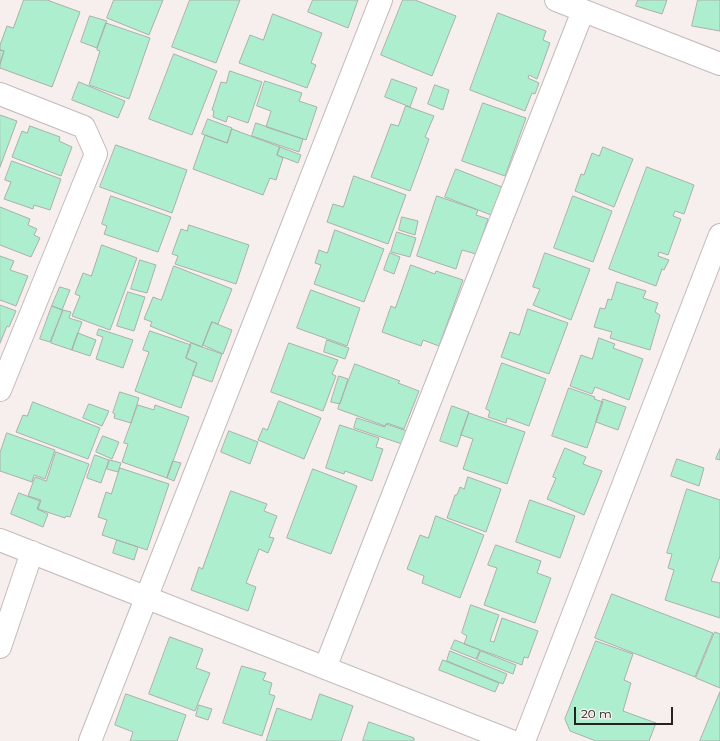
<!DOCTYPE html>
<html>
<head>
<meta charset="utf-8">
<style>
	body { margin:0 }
	#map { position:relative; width:720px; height:741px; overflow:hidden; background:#f7efee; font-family:Montserrat,sans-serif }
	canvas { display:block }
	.scale { position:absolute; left:574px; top:707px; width:99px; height:18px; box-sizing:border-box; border:2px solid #252221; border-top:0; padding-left:5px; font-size:12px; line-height:14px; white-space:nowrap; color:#252221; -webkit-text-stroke:3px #f7efee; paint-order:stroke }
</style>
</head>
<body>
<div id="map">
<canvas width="720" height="741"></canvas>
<div class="scale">20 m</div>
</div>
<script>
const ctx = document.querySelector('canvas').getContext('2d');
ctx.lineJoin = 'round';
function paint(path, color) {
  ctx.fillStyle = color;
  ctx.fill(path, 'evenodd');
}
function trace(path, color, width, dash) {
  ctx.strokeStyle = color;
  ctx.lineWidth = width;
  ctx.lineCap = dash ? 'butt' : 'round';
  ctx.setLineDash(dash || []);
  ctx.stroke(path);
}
const building = new Path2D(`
	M24,0H47L80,12L52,87L0,68V64L4,51L0,50V45L7,26L13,28Z
	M114,0H163L149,35L107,18Z
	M190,0H240L216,63L172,47Z
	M313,0H358L348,28L308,12Z
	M403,0H415L456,16L432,76L381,55Z
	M638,0H667L662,14L636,6Z
	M698,0H720V31L692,26Z
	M498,13L546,31L543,40L550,43L537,79L529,75L528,78L539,83L535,94L532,93L525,111L470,90Z
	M273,14L322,33L311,63L316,65L307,88L239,63L250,35L263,40Z
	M90,16L107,21L97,48L81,42Z
	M106,23L150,38L129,99L89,85L100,51L97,50V48Z
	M0,50L4,51L0,64Z
	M174,54L217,71L192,135L149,119Z
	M230,71L262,82L248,123L228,116L226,122L213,117L214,111L212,110L221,82L226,83Z
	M392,79L417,88L410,107L385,97Z
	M265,81L302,93L299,101L317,107L306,140L266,127L271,111L257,106Z
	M79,82L125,101L118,118L72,100Z
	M435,85L449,90L443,110L428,104Z
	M483,103L526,118L505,176L462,161Z
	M406,106L434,116L425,137L429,139L410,191L371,177L391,124L398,126Z
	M0,115L17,121L0,167Z
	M208,119L232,128L227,143L202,134Z
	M256,123L303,139L299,152L252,136Z
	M30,126L60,137L59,141L72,147L61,176L12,157L22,131L27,133Z
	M232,129L280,147L277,155L283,158L276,180L270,178L263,195L193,169L205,135L227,143Z
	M116,145L187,170L172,213L100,187Z
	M280,147L301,155L298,163L277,155Z
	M603,147L633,159L614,207L575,191L581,174L584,175L592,153L599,156Z
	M12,161L61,179L50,210L34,205L33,209L4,199L11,182L5,180Z
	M647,167L694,185L684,214L675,211L673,216L681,219L668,255L659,252L658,256L669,260L664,270L662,269L656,286L609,269Z
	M456,169L502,187L491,215L445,197Z
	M354,176L406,195L388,244L327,222L333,204L343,207Z
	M111,196L171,217L158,252L104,234L107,226L102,224Z
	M437,196L478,210L476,215L488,219L476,254L462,250L456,269L417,256Z
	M573,196L612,211L593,262L554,248Z
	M0,207L30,219L28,225L37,229L34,235L40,238L31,257L0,245Z
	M402,217L418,221L415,235L399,230Z
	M189,225L249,245L236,284L175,264L178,256L172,254L181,229L187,231Z
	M335,230L384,249L364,302L314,284L321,265L315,263L319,250L327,253Z
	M397,232L416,238L410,257L391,252Z
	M102,245L137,258L110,330L72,316L80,296L75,294L83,273L91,276Z
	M390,253L400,257L394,274L384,270Z
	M545,253L590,269L571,320L533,305L540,289L533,287Z
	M0,256L14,261L10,270L28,276L16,306L0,300Z
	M140,260L156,265L147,293L131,289Z
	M411,265L435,274L436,271L463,280L439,346L423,340L421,346L382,332L391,306L395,308Z
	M174,266L232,289L218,324L212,322L202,347L150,326L152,322L144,319L153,297L161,300Z
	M617,282L646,291L643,298L658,303L655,312L660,315L650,350L610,338L612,332L594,327L600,308L605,309L608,299L611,300Z
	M60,287L70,290L62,310L52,306Z
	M311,290L360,308L347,346L297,328Z
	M128,292L145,297L134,331L117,326Z
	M0,305L16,311L9,327L7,326L0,343Z
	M52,306L63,310L50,342L40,339Z
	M528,309L568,323L549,374L501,357L510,332L519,335Z
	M63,310L71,312L69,318L82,322L72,350L51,343Z
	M212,322L232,330L223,354L203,345Z
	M99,329L133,340L123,368L96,359L103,337L97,335Z
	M150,331L191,345L186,358L197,363L181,408L135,391L149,352L143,350Z
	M78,333L96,340L90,356L72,350Z
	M599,338L615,344L613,348L643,359L629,400L595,387L592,394L570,386L581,355L592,359Z
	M327,340L349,348L345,359L324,352Z
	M191,343L222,354L212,382L192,375L197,363L186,358Z
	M289,343L338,360L332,374L336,376L323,411L271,392Z
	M502,363L546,379L529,426L507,418L506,423L488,417L490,411L486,409Z
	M355,364L400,381L398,383L419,391L404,429L387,423L385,426L338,409Z
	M339,376L348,379L340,404L331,402Z
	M569,388L595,397L594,399L603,402L587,448L552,436Z
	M120,392L139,398L131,423L114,418L115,414L113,413Z
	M603,399L626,407L618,430L596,422Z
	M279,401L321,418L304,459L258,440L263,428L267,430Z
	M33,402L100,428L88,459L16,432L23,415L27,416Z
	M89,404L109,411L102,426L83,418Z
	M138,405L154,410L155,405L189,417L167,478L122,462L128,444L124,443Z
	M452,406L469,412L457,447L440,441Z
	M469,413L525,432L507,484L463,469L473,439L461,435Z
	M357,418L385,427L386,424L407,431L402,444L354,428Z
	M340,425L379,438L376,447L383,449L372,481L345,471L344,474L326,468Z
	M229,431L258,442L250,464L221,452Z
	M7,433L55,450L45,479L34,475L32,482L0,471V453Z
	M103,436L119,442L112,459L96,452Z
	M565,448L586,457L583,464L602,471L584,515L547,499L556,478L553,477Z
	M720,449V460L716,459Z
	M56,452L89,464L70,517L66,516L65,518L38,509L41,500L28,496L35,477L46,481Z
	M95,455L109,460L101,483L87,478Z
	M677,459L704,468L699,486L671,476Z
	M110,460L121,463L118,472L107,469Z
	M173,461L181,463L174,481L167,478Z
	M120,468L169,484L147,550L102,535L107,520L98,517L106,492L111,494Z
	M313,469L357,486L331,554L287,538Z
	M468,477L501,489L486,532L447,518L455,495H457L460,487L464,489Z
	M687,489L720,500V556L711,581L720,583V618L665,600L674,570L668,568L672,554L667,553Z
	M231,491L267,504L264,511L277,516L269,537L274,538L268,553L259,549L246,583L256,587L248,611L191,590L199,567L202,569Z
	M19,493L40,501L37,509L48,514L43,527L11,514Z
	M530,500L575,516L560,558L516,542Z
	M436,516L484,535L460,598L422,583L424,576L407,569L420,535L428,538Z
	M117,540L138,547L134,560L113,553Z
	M496,545L541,561L537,573L551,578L535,623L484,605L497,568L488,565Z
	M612,594L713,633L695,677L595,638Z
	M471,605L499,615L490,641L494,642L502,618L538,631L528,658L524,657L522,665L464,644L467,636L462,633Z
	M715,632L720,634V688L696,678Z
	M170,637L203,649L196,668L210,673L195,711L149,694Z
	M455,640L480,650L476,659L451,649Z
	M596,641L633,654L624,680L631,683L623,711L656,723L649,741H596L570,731L565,719Z
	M450,651L507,674L503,684L447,661Z
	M481,651L516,665L513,674L477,660Z
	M443,660L499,683L495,692L439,670Z
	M242,666L266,673L263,680L272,683L269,694L275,696L262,736L223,723Z
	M720,692V741H700Z
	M126,694L186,715L177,741H130L133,732L115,725Z
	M320,694L353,706L341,741H266L277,708L311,720Z
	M199,705L212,709L208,720L196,716Z
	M369,722L414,738V741H363Z`);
const minor = new Path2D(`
	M556,0L720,64
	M0,94L84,127L96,154L0,390
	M0,540L511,741
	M0,647L32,552
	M325,668L583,11
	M90,741L381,0
	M524,741L720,235`);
paint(building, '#aceecd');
trace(building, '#a9b0ac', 1);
trace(minor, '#c3bbba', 24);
trace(minor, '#fff', 22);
</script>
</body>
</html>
